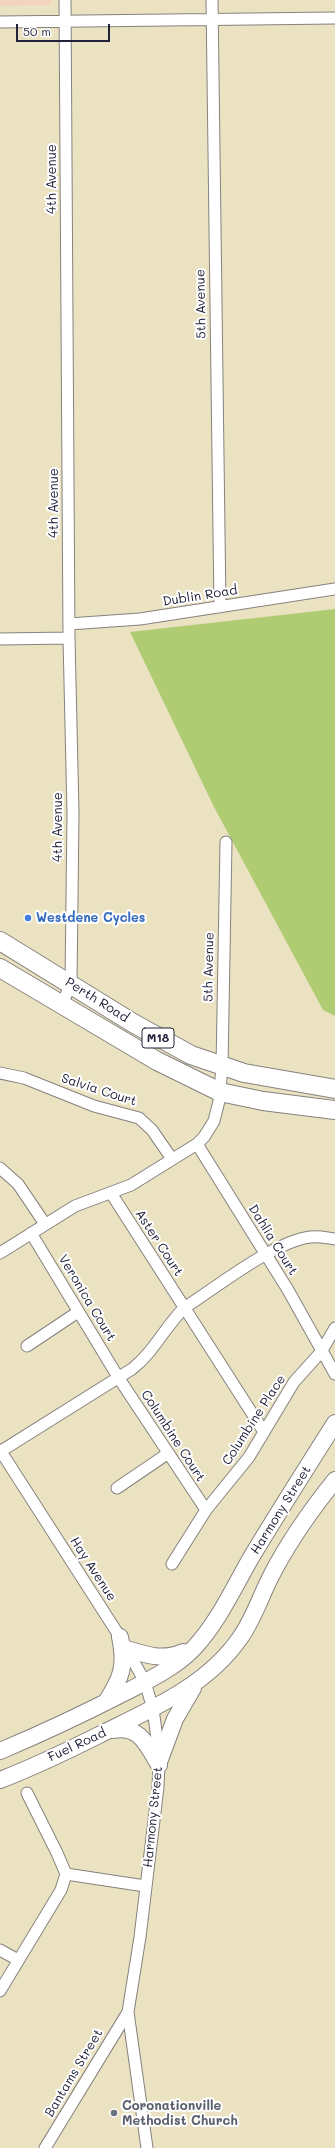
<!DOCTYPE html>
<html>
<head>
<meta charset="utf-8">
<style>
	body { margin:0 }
	#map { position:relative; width:335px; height:2148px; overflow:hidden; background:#ebe2c2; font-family:Mali,sans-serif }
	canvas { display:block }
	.scale { position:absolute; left:16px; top:24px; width:94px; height:18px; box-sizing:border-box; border:2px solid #22223b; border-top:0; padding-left:5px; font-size:12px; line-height:14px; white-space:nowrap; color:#22223b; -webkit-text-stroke:3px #fff; paint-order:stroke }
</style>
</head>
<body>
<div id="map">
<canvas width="335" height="2148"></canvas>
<div class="scale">50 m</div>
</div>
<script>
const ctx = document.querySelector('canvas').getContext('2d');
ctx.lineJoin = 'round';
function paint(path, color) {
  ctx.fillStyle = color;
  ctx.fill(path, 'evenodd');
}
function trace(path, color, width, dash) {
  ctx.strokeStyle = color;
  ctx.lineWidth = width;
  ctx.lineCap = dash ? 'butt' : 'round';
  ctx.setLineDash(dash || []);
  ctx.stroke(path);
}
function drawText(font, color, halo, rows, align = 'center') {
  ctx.font = font + ' Mali,sans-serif';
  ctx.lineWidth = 4;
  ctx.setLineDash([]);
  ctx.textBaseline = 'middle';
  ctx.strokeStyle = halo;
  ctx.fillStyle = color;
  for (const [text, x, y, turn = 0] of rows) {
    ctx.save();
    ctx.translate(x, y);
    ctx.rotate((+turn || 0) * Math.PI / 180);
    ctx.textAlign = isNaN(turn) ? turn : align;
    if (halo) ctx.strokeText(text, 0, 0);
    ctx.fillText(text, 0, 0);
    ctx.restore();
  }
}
const built = new Path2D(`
	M0,0H51V5L0,6Z`);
const green = new Path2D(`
	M335,609V1016L323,1010L214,807L130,632Z`);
const minor = new Path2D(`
	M212,0L220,607
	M0,22L335,18
	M69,624L140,619L335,589
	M0,639L69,638
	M62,1004L71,984L73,813L69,638L65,0
	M0,1073L24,1078L94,1106L139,1118L152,1130L172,1159
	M197,1144L288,1290L335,1374
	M0,1168L18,1184L45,1224
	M111,1193L264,1432
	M31,1233L118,1377L206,1510
	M0,1253L75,1206L131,1185L197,1144L204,1137L214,1121L219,1101L222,1067L226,842
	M27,1346L78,1312
	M0,1450L120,1637L145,1682L153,1709L156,1731L159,1762L158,1787L140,1937L128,2012L147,2148
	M1,1451L132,1369C153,1353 165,1327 184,1308C217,1287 273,1242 310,1237C319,1236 327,1238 335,1239
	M117,1488L167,1454
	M172,1564L206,1510L249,1457L294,1382L321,1352L335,1328
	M27,1793L57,1853L66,1874L145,1886
	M0,1950L18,1960
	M0,1991L61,1890L66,1874
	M45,2148L128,2012`);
const secondary = new Path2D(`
	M127,1649C147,1655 162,1661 183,1652
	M106,1702C122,1677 126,1666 120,1637
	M113,1730C140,1725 147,1745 159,1765
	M0,1751C43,1733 85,1713 126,1692C149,1680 176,1667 194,1648C219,1621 234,1587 252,1556C279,1511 307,1467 335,1423
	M159,1762L175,1719L193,1688
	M0,1780C34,1767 67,1751 99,1735C150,1710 207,1686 240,1638C253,1620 260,1598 270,1578C287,1544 311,1510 335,1480`);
const primary = new Path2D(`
	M0,941L133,1023L191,1055L244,1073L335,1089
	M0,968L157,1061L220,1092L263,1101L335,1110`);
const markers = [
	[28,918,4,"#3f7fe0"],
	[114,2113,4,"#6b7280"]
];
const shields = [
	[158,1038,32]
];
const shieldNames = [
	["M18",158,1038]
];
const streetNames = [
	["4th Avenue",52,179,-90],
	["5th Avenue",201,304,-91],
	["4th Avenue",54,503,-90],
	["Dublin Road",200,596,-9],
	["4th Avenue",58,827,-90],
	["5th Avenue",209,967,-89],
	["Perth Road",97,1000,32],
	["Salvia Court",99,1090,18],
	["Dahlia Court",273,1240,58],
	["Aster Court",159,1243,57],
	["Veronica Court",87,1298,59],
	["Columbine Place",254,1420,-57],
	["Columbine Court",173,1436,57],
	["Harmony Street",281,1510,-58],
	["Hay Avenue",93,1569,57],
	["Fuel Road",77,1745,-25],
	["Harmony Street",153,1817,-84],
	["Bantams Street",74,2073,-59]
];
const shopNames = [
	["Westdene Cycles",36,918]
];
const worshipNames = [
	["Coronationville",122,2106],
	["Methodist Church",122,2121]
];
paint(built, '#f3d4bf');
paint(green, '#afcc72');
trace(minor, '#86827e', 13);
trace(secondary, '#86827e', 18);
trace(primary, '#86827e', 20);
trace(minor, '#fff', 11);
trace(secondary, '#fff', 16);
trace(primary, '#fff', 18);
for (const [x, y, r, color] of markers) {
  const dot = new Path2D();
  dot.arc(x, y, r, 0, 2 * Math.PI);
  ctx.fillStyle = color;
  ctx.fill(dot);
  trace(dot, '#fff', 1.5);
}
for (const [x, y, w] of shields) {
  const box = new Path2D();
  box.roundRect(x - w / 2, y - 10, w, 20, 3);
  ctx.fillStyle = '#fff';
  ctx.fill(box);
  trace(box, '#22223b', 1);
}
drawText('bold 12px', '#22223b', null, shieldNames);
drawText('13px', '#22223b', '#fff', streetNames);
drawText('bold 13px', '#366cbe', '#fff', shopNames, 'left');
drawText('bold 13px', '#5b616d', '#fff', worshipNames, 'left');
</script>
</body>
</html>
